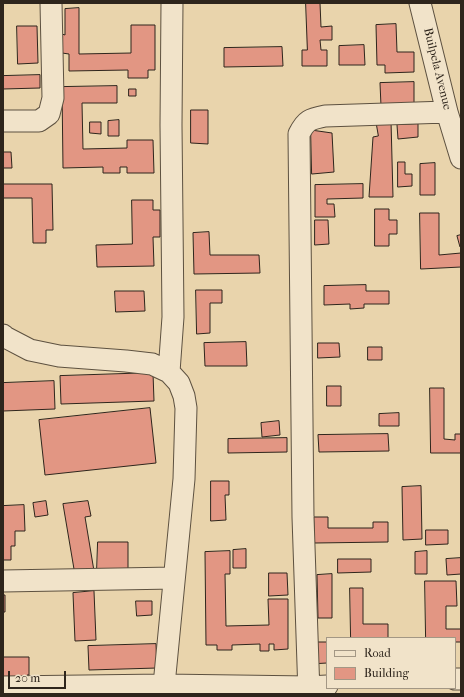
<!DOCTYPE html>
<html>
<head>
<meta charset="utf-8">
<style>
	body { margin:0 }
	#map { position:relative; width:464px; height:697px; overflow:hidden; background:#e9d4ac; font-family:"IM FELL French Canon",serif }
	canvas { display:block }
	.frame { position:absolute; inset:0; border:4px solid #2e251c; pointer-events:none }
	.legend { position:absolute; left:326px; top:637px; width:130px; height:52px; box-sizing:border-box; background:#f1e3c9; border:1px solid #a39784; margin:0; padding:5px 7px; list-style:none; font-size:12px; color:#2e251c }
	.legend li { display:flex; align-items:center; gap:8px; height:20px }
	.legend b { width:20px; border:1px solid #a39784 }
	.scale { position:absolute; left:8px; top:671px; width:58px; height:18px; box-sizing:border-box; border:2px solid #2e251c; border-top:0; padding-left:5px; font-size:12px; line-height:14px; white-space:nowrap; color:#2e251c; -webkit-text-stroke:3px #f1e3c9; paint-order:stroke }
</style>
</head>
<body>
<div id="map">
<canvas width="464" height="697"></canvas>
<div class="frame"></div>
<ul class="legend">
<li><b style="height:5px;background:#f1e3c9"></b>Road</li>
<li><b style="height:11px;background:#e29683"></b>Building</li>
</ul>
<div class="scale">20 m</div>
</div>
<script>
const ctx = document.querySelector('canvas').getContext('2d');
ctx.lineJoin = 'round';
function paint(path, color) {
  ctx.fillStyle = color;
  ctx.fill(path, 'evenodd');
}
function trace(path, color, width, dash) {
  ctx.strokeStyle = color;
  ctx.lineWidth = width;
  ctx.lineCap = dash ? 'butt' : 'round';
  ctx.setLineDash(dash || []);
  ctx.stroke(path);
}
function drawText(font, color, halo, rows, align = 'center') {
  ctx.font = font + ' "IM FELL French Canon",serif';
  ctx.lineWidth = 3;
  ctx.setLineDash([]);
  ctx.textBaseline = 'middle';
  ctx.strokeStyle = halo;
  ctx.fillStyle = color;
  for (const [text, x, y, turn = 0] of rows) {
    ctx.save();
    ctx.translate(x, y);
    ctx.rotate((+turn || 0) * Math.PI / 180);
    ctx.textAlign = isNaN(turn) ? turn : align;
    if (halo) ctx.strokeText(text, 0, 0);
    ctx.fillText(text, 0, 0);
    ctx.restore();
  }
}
const building = new Path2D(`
	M306,3H320L321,27L332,26V40H320L321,50H327V66H302V50H307Z
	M79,8V54L131,53V25H155V70H148V78H128V70L69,71V54L62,53V34L65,35V9Z
	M396,24L397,52H414V72L385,73V65H377L376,25Z
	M17,26H37L38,63L18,64Z
	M364,45L365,65H339V46Z
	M282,47L283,66L224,67V48Z
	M40,75V88L3,89V76Z
	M414,82V106H381L380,83Z
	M117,86V103H82L83,149L127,148V140H153L154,173H127V167H120V173H103V167L63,168L62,87Z
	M129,89H136V96H129Z
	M191,110H208V144L191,143Z
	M119,120V136H108V121Z
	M376,120L391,121L393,197H369L373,137L378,136Z
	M90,122H101V134L90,133Z
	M418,124V137L398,139L397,125Z
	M311,130L332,133L334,172L312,174Z
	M3,152H11L12,168H3Z
	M398,162H405V174H412V186L398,187Z
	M435,163V195H420V164Z
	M3,184H52L53,230H46V243H33L32,198H3Z
	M363,184V198L327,199V204H334L335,217H315V185Z
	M132,200H153V210H160V237H153L154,266L97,267L96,245L132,244Z
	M375,209H389V220H397V234H389V246H375Z
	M420,213H439V255L461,253V267L421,269Z
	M315,220H328L329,244L315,245Z
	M209,232L210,255H259L260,273L194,274L193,233Z
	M461,235V247H460L457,236Z
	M366,285V291H389V304H364V308L350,309V304L324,305V286Z
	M196,290H222V303H210V333L197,334Z
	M115,291H144L145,311L116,312Z
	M246,342L247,366H205L204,343Z
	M318,343H339L340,357L318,358Z
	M368,347H382V360H368Z
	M153,373L154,401L61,404L60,376Z
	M54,381L55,409L3,411V383Z
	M327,386H341V406H327Z
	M430,388H444V439L455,440V434H461V453H431Z
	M150,408L156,463L45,475L39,420Z
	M399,413V426H379V414Z
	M279,421L280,435L262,437L261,423Z
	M388,434L389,451L319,452L318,435Z
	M287,438V452L228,453V439Z
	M211,481H229V495H225L226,520L211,521Z
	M421,486L422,539L403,540L402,487Z
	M46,501L48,515L35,517L33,503Z
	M88,501L91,516L85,517L94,571L75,575L63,504Z
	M24,505L25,531H15V546H11V560H3V506Z
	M314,517H328V528H373V522H388V542L315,543Z
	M426,530H448V544L426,545Z
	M98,542H128V570H97Z
	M246,549V568H233V550Z
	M230,551V574H225L226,626L269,625L268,599H288V649L274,650V644H269V651H260V644L232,645V650H217V645H206L205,552Z
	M427,551V574H415V552Z
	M461,558V574L447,575L446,559Z
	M338,559H371V572L338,573Z
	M269,573H287L288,595L269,596Z
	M332,574V618H318L317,575Z
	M425,581H456L457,606H446V629H461V642H455V638H426Z
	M350,588H363V624H388V638H351Z
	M94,591L96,640L75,641L73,593Z
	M3,595H5V612H3Z
	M136,601H152V615L137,616Z
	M309,642H327V663L310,664Z
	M156,644L157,668L89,670L88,646Z
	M3,657H29V675H27V678H3Z`);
const minor = new Path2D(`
	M420,3L447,112L461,158
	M3,121H39L49,114L53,98L51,3
	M3,335L5,337L30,350L59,356L126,361L152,364L169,372L179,383L184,396L186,408L184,479L164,685
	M169,372L173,317L171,125L172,3
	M3,581L174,578
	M455,679H461
	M3,687L164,685L309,687L327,686
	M309,694L303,517L299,134C306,120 310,119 325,116L447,112`);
const streetNames = [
	["Builpela Avenue",437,69,76]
];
paint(building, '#e29683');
trace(building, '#2e251c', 1);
trace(minor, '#5d5140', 23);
trace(minor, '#f1e3c9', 21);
drawText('12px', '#2e251c', '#f1e3c9', streetNames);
</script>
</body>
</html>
